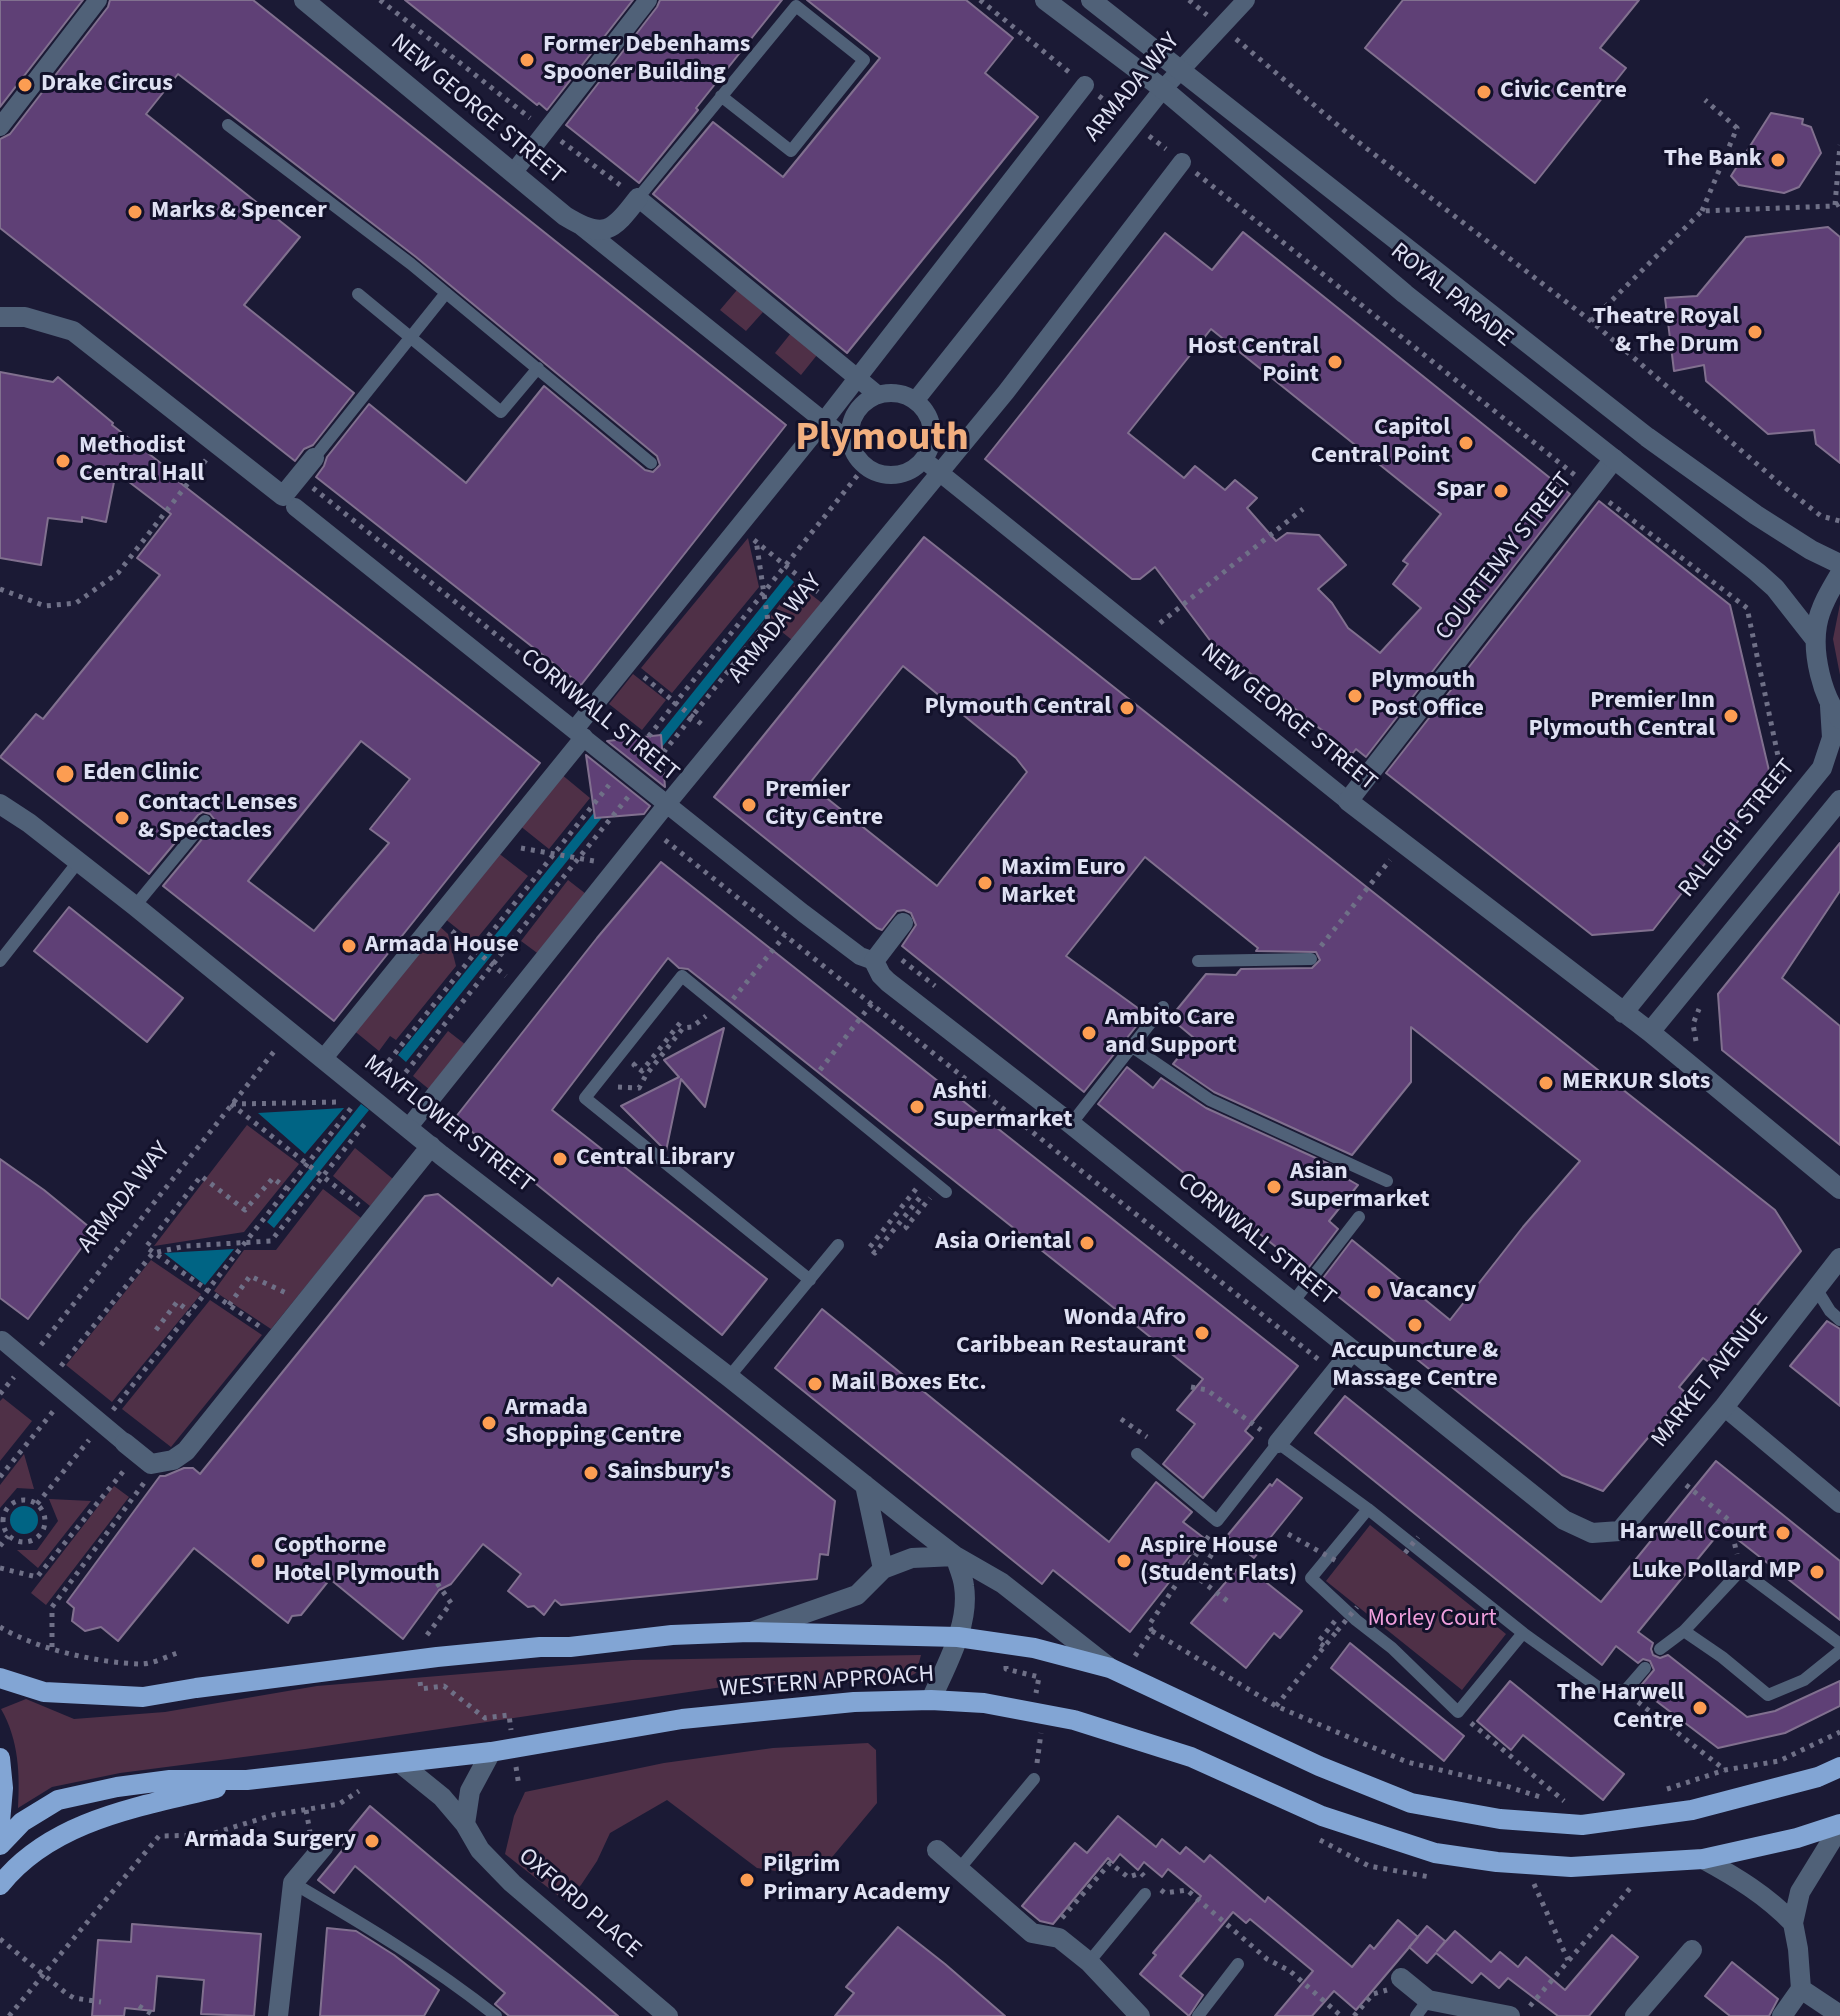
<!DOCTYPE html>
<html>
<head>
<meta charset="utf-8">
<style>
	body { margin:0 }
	canvas { display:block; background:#1b1a35 }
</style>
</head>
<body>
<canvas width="1840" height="2016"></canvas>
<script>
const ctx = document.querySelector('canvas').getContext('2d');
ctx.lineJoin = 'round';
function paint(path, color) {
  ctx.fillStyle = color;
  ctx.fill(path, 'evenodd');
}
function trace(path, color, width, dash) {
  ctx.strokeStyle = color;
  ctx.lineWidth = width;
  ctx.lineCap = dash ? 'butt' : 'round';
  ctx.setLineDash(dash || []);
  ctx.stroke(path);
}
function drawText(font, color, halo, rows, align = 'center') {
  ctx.font = font + ' "Source Sans 3",sans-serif';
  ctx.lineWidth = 6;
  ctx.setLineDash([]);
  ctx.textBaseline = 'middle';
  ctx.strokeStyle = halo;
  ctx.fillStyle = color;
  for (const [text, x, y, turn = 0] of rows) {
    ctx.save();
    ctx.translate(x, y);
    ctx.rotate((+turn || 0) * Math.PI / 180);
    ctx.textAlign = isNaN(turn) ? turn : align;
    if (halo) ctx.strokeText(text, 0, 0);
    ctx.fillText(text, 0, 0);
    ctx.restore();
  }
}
const green = new Path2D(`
	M737,290L763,312L746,331L720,310Z
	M791,333L817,355L801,375L775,353Z
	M748,538L759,587L672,693L641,668Z
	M796,583L822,603L792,640L772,624L771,616Z
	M1840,604V675L1833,639Z
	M633,674L666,700L642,730L609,704Z
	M561,774L590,798L549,849L519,825Z
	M497,852L528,876L474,942L444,918Z
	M568,880L586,894L540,955L521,941Z
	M437,924L448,934L456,966L396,1040L390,1036L379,1051L352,1029Z
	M448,1031L466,1045L430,1090L413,1076Z
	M247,1125L299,1164L244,1232L154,1246Z
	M355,1148L393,1179L370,1206L333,1176Z
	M323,1189L361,1218L271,1329L214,1291L244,1250H276Z
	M151,1260L201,1294L112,1402L66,1365Z
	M210,1300L262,1335L171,1447L122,1409Z
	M3,1398L32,1421L0,1461V1401Z
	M24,1454L34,1489L17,1488L0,1508V1485Z
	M114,1486L129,1497L46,1605L31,1593Z
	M49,1499L91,1501L38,1568L17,1550H37L58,1521Z
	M1370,1525L1506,1634L1462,1690L1326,1581Z
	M921,1655L916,1673L901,1681L729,1686L305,1749L120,1773L52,1787L18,1808C20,1775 19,1740 1,1709L26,1699L74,1719L165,1712L317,1686L632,1660Z
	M868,1743L876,1750L877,1803L823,1868L794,1874L757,1868L667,1800L610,1833L597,1861L581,1885L565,1901L505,1854L514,1816L525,1792L664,1763L773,1748Z`);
const water = new Path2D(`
	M787,575L794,582L662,747L654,741Z
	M597,809L604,815L406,1062L398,1055Z
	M361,1104L369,1110L274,1228L267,1222Z
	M344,1108L305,1154L258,1113Z
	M234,1249L205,1285L164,1253Z
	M10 1520a14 14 0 1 1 28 0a14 14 0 1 1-28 0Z`);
const building = new Path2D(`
	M0,0H83L0,107Z
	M110,0H253L786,425L581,685L316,477L324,466L327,457L369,404L466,483L544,386L645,470L653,472L660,465L657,456L416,257L178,74L146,114L300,237L244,305L354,393L313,445L304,449L295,461L0,228V139L10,134L108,7Z
	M405,0H633L547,110L539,103L537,105Z
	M660,0H782L696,108L698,110L639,183L566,125L657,7Z
	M807,0H966L1013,38L985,73L1038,117L847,353L653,194L713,122L783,177L880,58Z
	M1403,0H1639L1600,48L1626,68L1535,183L1365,48Z
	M1771,113L1803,119L1802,124L1811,127L1821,153L1799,187L1784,193L1739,185L1731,176Z
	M1828,227L1840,237V463L1816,444L1814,430L1768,434L1706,381L1704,365L1674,371L1665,298L1697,296L1746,237Z
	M1243,232L1570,494L1366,757L1356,749L1352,754L1212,643L1155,567L1140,579H1132L985,459L1165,233L1212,270ZM1211,329L1441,514L1403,561L1408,564L1393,584L1421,608L1380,653L1348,628L1332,603L1318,589L1346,565L1319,535L1287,533L1276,541L1247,508L1257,498L1235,480L1225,490L1195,466L1184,478L1128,433Z
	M0,372L53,382L58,377L113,423L112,425L176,475L174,478L540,763L334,1021L163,886L212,827L214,819L210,814L203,812L198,815L149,874L0,757L36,714L43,719L160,575L137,558L171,514L116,472L106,522L82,517V522L48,518L41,565L0,558ZM361,741L410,779L370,829L389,843L314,931L248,881Z
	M1599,501L1730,605L1771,779L1653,930L1592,935L1386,773Z
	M924,537L1775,1210L1801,1251L1710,1363L1703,1358L1679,1387L1686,1393L1603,1491L1562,1475L1320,1282L1352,1240L1450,1320L1523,1227L1580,1161L1411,1027V1082L1352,1155L1214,1092L1173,1064L1194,1038L1170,1018L1206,974L1236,975L1241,969L1312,968L1320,960L1316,952L1256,951L1258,948L1145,857L1066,956L1146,1014L1084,1092L902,946L916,925L911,913L904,910L897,911L882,930L877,928L714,797ZM903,666L1016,758L1027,772L937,886L809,784Z
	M661,735L665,787L607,741Z
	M586,755L650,806L644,814L595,818Z
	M1840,843V891L1782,978L1840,1026V1145L1722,1050L1718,994Z
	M661,862L1298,1366L1245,1431L1253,1438L1203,1498L1163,1464L1195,1424L1177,1410L1203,1379L730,1002L688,969L679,968L668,958L552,1110L767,1279L722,1335L455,1118L597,938Z
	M69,907L183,998L147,1042L34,951Z
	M724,1028L705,1107L681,1079L666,1151L621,1106L679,1077L664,1060Z
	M1127,1067L1153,1088L1161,1078L1206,1108L1340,1169L1337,1173L1358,1185L1329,1221L1338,1229L1306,1271L1098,1104Z
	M0,1159L44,1190L94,1231L28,1319L0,1298Z
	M438,1194L552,1286L558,1278L835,1501L828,1555L820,1554L817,1579L561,1605L555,1600L544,1615L534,1606L528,1607L508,1591L521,1574L483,1544L451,1584L439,1590L403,1639L330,1579L301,1615L292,1616L288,1623L194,1548L118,1641L101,1627L85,1631L72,1621L74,1608L67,1602L160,1476H165L184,1468H193L200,1474L425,1196Z
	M822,1309L1109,1542L1156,1482L1192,1512L1183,1522L1204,1538L1130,1632L1053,1570L1042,1584L775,1368Z
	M1827,1321L1840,1329V1406L1790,1366Z
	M1345,1396L1601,1602L1716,1461L1840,1561V1620L1723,1528L1638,1632L1653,1643L1651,1649L1653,1655L1660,1658L1668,1655L1747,1717L1775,1711L1840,1681V1706L1785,1733L1718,1748L1639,1688L1654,1670L1650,1661L1643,1659L1638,1663L1616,1646L1602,1665L1315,1433Z
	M1277,1479L1302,1498L1254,1558L1227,1536L1270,1484L1272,1486Z
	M1242,1563L1302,1611L1280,1638L1274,1633L1246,1668L1191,1623Z
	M1350,1643L1464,1736L1444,1761L1331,1668Z
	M1510,1681L1624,1774L1603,1800L1523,1735L1511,1750L1477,1721Z
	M370,1806L596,1997L618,2016H509L495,2004L505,1993L355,1866L334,1893L318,1880L345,1847L343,1845L351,1837L347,1834Z
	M1118,1816L1156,1847L1162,1839L1180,1854L1186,1847L1204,1862L1210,1855L1265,1902L1268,1897L1352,1967L1370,1945L1374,1949L1398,1920L1418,1937L1356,2010L1334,1991L1312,2016H1275L1313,1971L1250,1919L1246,1923L1233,1912L1180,1976L1203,1995L1189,2016L1140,1974L1156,1955L1153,1953L1201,1896L1168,1869L1162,1877L1144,1862L1138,1870L1120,1854L1113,1863L1108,1858L1053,1924L1040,1921L1022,1906L1075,1843L1087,1853Z
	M132,1924L261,1934L254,2016L201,2014L204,1980L157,1976L154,2011L125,2008L124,2016H92L98,1940L131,1942Z
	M1427,1926L1445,1941L1437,1951L1455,1931L1491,1962L1500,1952L1518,1967L1526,1957L1565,1990L1612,1935L1638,1957L1589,2016H1558L1508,1978L1499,1988L1481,1973L1472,1983L1436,1953L1427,1963L1409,1947Z
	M898,1927L945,1964L1005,2016H835L854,1993L846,1987Z
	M327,1928L356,1931L394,1955L439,1990L424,2016H320Z
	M1732,1962L1778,1999L1769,2016H1730L1705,1996Z`);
const path = new Path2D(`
	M380,0L530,118
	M980,0L1069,72
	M1189,0L1207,15
	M1236,39L1353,138L1591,321L1779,483L1821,516L1840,521
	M1099,96L1119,112
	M1149,136L1166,149
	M561,141L620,185
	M1196,173L1576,476
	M1835,205L1840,145
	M1702,211L1737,128L1705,100
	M1591,321L1702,211L1835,206L1840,203
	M313,488L574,697
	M1609,502L1747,608L1783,780
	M754,540L818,592
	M0,589L45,606L76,603L118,573L206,460
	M1160,623L1303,509
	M644,677L705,727
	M636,752L865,466
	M651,768L768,621L756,540
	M665,840L1318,1359
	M521,848L594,861
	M452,931L506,976
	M1321,946L1390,860
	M902,960L935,986
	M733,999L785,935
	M1696,1041L1693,1024L1699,1009
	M636,1063L634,1065L642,1071L680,1023L683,1028
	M820,1070L873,1002
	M376,1077L609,785
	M618,1087L639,1088L646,1075L683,1028L692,1027L706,1016
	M393,1088L628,797
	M231,1104L359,1205
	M232,1104L342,1102
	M916,1189L869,1248L875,1253L922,1195
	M908,1229L906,1227L930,1198
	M229,1305L250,1276L286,1293
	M259,1326L146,1247L201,1176L245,1210L273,1178L287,1189
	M156,1330L177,1302L190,1312
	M41,1345L276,1049
	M61,1366L153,1253L186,1246L271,1241L367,1121
	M1191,1387L1207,1390L1261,1430
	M0,1394L14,1377
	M113,1410L352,1107
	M1121,1419L1147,1437
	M0,1477L55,1409
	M1686,1485L1729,1520L1737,1554
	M3 1521a21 21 0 1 1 42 0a21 21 0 1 1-42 0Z
	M37,1504L89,1440
	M1217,1536V1545L1198,1578L1230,1603
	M0,1546L8,1536
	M0,1568L37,1577L126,1468
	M0,1627C36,1649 98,1663 141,1664C152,1664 166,1657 177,1653
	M1152,1631L1276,1706L1407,1762L1503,1785L1540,1797
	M427,1635L451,1603L437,1583
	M1324,1646L1318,1642L1335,1621
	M52,1647V1607L144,1483
	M1135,1656L1152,1631L1149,1625L1210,1534
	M1006,1666V1669L1039,1677L1036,1693
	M420,1682L421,1689L444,1686L485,1718L509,1715L511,1730
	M1638,1702L1725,1770
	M1276,1706L1337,1631
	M1471,1723L1564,1801
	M1037,1763L1041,1733
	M516,1767L519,1786
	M1667,1789L1725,1770L1779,1761L1840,1732
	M306,1810L310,1832
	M1320,1840L1369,1866L1430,1877
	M1534,1884L1568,1960
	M1161,1890L1165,1893L1187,1890L1267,1959L1290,1971L1341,2016
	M1062,1918L1110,1863L1128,1877L1141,1873L1144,1876
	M0,1939L67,1994L74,1998L101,2002
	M139,2006L155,2016
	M1530,2006L1632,1886
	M9,2016L159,1836L208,1835L273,1815L339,1804L359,1791
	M1354,2016L1373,1994L1387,1990`);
const service = new Path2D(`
	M228,125L411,264L651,463
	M638,198L796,6L864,60L791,151L721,96
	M358,294L501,412L538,368
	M314,458L446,293
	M135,906L205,821
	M0,961L78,862
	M1198,961L1311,959
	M1131,1046L1210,1100L1387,1181
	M1071,1124L1163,1007
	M810,1280L585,1098L682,976L946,1192
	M1817,1290L1830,1311L1840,1320
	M1293,1302L1359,1217
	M729,1377L838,1245
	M1137,1454L1217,1521L1278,1443L1368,1509L1523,1633L1598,1687L1625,1691L1645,1668
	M1368,1509L1311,1578L1356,1620L1392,1648L1458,1712L1523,1633
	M1684,1631L1722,1657L1768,1695L1804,1680L1840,1651
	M1660,1649L1684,1631L1741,1570L1840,1644
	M960,1868L1034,1779
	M293,1883C363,1924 432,1965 496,2016
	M1089,1962L1145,1894
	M1198,2016L1238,1964
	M1416,2016L1428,2000`);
const pedestrian = new Path2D(`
	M0,127L98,0
	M513,173L648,0
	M638,198L878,395
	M582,227L851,443
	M850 434a41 41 0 1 1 82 0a41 41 0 1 1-82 0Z
	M915,401L1163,89L1246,0
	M924,460L1348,801
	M295,507L803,913L860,956L874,961
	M575,729L824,421L1085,85
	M323,1059L584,737
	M408,1128L667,804L1006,392L1182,162
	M2,1340L125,1443
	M1724,1407L1840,1504`);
const minor = new Path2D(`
	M304,0L565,216C604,240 612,232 638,198
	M0,317H25L73,331L283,496L314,458
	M1614,459L1348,801L1650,1032L1840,1189
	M0,804L29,823L135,906L441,1155L729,1377L915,1525L955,1556L1002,1583L1110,1668
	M903,923L874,961L881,975L888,982L1071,1124L1564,1520L1592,1533L1620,1531L1724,1407L1840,1258
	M1623,1013L1822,768L1832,738L1830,706
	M1650,1032L1840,800
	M125,1443L151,1464L173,1460L186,1451L431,1146
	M1278,1443L1352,1351
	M865,1485L883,1569
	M754,1631L857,1595L883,1569L912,1558L955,1556
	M931,1700C946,1665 970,1625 964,1586C963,1576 958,1566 955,1556
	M400,1763L442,1797L465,1824L480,1850L512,1883L668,2016
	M465,1824L470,1791L491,1752
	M937,1850L1032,1933L1059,1938L1089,1962L1140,2016
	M1703,1859C1736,1877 1766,1895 1793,1923
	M1401,1978L1428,2000L1510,2016
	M1801,1989L1840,2015
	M278,2016L293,1883L324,1846
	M1635,2016L1692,1950
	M1782,2016L1801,1989L1798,1949L1793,1923L1800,1892L1840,1827`);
const tertiary = new Path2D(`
	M1045,0L1163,89L1405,294L1757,572L1775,588L1815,639
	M1091,0L1647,437L1756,515L1811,550L1840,564
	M1840,574C1831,589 1820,607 1817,625C1812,654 1822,696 1840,719`);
const primary = new Path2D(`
	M0,1678L44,1692L143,1697L196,1688L437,1657L540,1647H570L672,1635L749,1632L958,1637L1034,1648L1110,1668L1319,1766L1411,1803L1500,1819L1582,1825L1692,1810L1818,1777L1840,1767
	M0,1758L3,1788L0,1822
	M0,1845L22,1822L58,1800L117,1787L170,1780H247L491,1752L682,1719L854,1702L931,1700L984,1703L1074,1720L1191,1757L1322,1816L1435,1853L1497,1862L1571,1867L1703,1859L1797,1838L1840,1824
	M0,1885C52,1820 139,1807 216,1788`);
const pathBridge = new Path2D(`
	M1288,1534L1340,1563
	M1405,1553L1418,1537
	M1337,1631L1357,1607`);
const markers = [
	[527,60,8,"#fc9d52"],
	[25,85,8,"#fc9d52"],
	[1484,92,8,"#fc9d52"],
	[1778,160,8,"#fc9d52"],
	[135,212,8,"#fc9d52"],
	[1755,332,8,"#fc9d52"],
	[1335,362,8,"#fc9d52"],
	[1466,443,8,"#fc9d52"],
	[63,461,8,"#fc9d52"],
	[1501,491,8,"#fc9d52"],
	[1355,696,8,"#fc9d52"],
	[1127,708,8,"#fc9d52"],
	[1731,716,8,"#fc9d52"],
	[65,774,10,"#fc9d52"],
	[749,805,8,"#fc9d52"],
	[122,818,8,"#fc9d52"],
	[985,883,8,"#fc9d52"],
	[349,946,8,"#fc9d52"],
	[1089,1033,8,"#fc9d52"],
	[1546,1083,8,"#fc9d52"],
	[917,1107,8,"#fc9d52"],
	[560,1159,8,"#fc9d52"],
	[1274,1187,8,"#fc9d52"],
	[1087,1243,8,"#fc9d52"],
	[1374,1292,8,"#fc9d52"],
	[1415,1325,8,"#fc9d52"],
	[1202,1333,8,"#fc9d52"],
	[815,1384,8,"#fc9d52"],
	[489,1423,8,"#fc9d52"],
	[591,1473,8,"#fc9d52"],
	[1783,1533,8,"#fc9d52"],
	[258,1561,8,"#fc9d52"],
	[1124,1561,8,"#fc9d52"],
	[1817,1572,8,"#fc9d52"],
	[1700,1708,8,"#fc9d52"],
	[372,1841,8,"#fc9d52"],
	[747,1880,8,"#fc9d52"]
];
const poiNames = [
	["Former Debenhams",543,46],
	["Spooner Building",543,74],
	["Drake Circus",41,85],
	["Civic Centre",1500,92],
	["The Bank",1762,160,"right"],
	["Marks & Spencer",151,212],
	["Theatre Royal",1739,318,"right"],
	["& The Drum",1739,346,"right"],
	["Host Central",1319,348,"right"],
	["Point",1319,376,"right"],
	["Capitol",1450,429,"right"],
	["Central Point",1450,457,"right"],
	["Methodist",79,447],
	["Central Hall",79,475],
	["Spar",1485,491,"right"],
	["Plymouth",1371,682],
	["Post Office",1371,710],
	["Premier Inn",1715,702,"right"],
	["Plymouth Central",1715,730,"right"],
	["Plymouth Central",1111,708,"right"],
	["Eden Clinic",83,774],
	["Premier",765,791],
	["City Centre",765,819],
	["Contact Lenses",138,804],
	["& Spectacles",138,832],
	["Maxim Euro",1001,869],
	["Market",1001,897],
	["Armada House",365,946],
	["Ambito Care",1105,1019],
	["and Support",1105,1047],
	["MERKUR Slots",1562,1083],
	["Ashti",933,1093],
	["Supermarket",933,1121],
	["Central Library",576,1159],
	["Asian",1290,1173],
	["Supermarket",1290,1201],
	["Asia Oriental",1071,1243,"right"],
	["Vacancy",1390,1292],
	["Wonda Afro",1186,1319,"right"],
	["Caribbean Restaurant",1186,1347,"right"],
	["Accupuncture &",1415,1352,"center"],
	["Massage Centre",1415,1380,"center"],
	["Mail Boxes Etc.",831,1384],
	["Armada",505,1409],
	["Shopping Centre",505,1437],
	["Sainsbury's",607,1473],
	["Harwell Court",1767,1533,"right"],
	["Copthorne",274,1547],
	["Hotel Plymouth",274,1575],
	["Aspire House",1140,1547],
	["(Student Flats)",1140,1575],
	["Luke Pollard MP",1801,1572,"right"],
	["The Harwell",1684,1694,"right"],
	["Centre",1684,1722,"right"],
	["Armada Surgery",356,1841,"right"],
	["Pilgrim",763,1866],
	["Primary Academy",763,1894]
];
const streetNames = [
	["ARMADA WAY",1133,88,-50],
	["NEW GEORGE STREET",477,110,40],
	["ROYAL PARADE",1451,296,39],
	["COURTENAY STREET",1505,557,-52],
	["ARMADA WAY",776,629,-51],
	["CORNWALL STREET",599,716,39],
	["NEW GEORGE STREET",1288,718,39],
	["RALEIGH STREET",1738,829,-51],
	["MAYFLOWER STREET",448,1125,38],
	["ARMADA WAY",125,1198,-52],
	["CORNWALL STREET",1256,1240,39],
	["MARKET AVENUE",1711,1379,-51],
	["WESTERN APPROACH",827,1683,-4],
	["OXFORD PLACE",579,1904,41]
];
const parkNames = [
	["Morley Court",1432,1620]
];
const townNames = [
	["Plymouth",882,440]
];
paint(green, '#4f3047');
paint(water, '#006484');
paint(building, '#5f4076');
trace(building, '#81708f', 2);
trace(path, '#6f7087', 5, [4, 6]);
trace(service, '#506178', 12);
trace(pedestrian, '#506178', 18);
trace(minor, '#506178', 20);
trace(tertiary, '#506178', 20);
trace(primary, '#82a5d4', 20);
trace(pathBridge, '#6f7087', 5, [4, 6]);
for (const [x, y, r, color] of markers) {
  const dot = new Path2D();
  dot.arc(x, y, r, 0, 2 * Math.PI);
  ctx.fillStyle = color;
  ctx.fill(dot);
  trace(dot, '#12112a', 3);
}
drawText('bold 24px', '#dfe1f3', '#12112a', poiNames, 'left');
drawText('24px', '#dfe1f3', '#12112a', streetNames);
drawText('24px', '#f09fdc', '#12112a', parkNames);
drawText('bold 40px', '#f1af7f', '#12112a', townNames);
</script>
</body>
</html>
